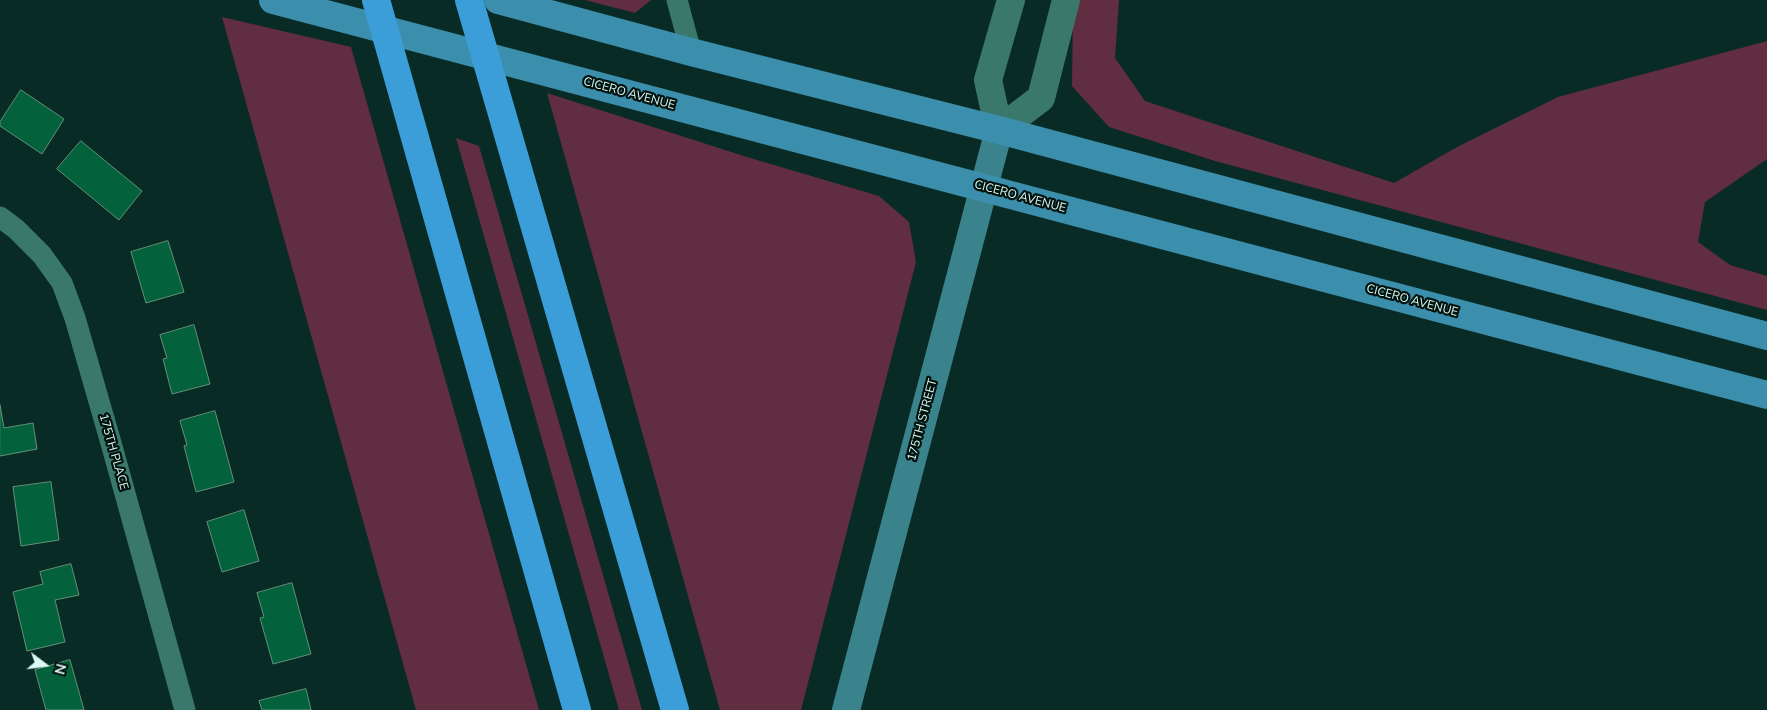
<!DOCTYPE html>
<html>
<head>
<meta charset="utf-8">
<style>
	body { margin:0 }
	#map { position:relative; width:1767px; height:710px; overflow:hidden; background:#092b25; font-family:"Nunito Sans",sans-serif }
	canvas { display:block }
	.north { position:absolute; left:20px; top:640px; width:50px; height:50px; -webkit-text-stroke:4px #00120e; paint-order:stroke; rotate:105deg; font-size:14px; font-weight:700; line-height:20px; text-align:center; color:#dcfaf3 }
	.north::after { content:''; display:block; margin:auto; width:18px; height:22px; background:#dcfaf3; clip-path:polygon(50% 0,100% 100%,50% 72%,0 100%) }
</style>
</head>
<body>
<div id="map">
<canvas width="1767" height="710"></canvas>
<div class="north">N</div>
</div>
<script>
const ctx = document.querySelector('canvas').getContext('2d');
ctx.lineJoin = 'round';
function paint(path, color) {
  ctx.fillStyle = color;
  ctx.fill(path, 'evenodd');
}
function trace(path, color, width, dash) {
  ctx.strokeStyle = color;
  ctx.lineWidth = width;
  ctx.lineCap = dash ? 'butt' : 'round';
  ctx.setLineDash(dash || []);
  ctx.stroke(path);
}
function drawText(font, color, halo, rows, align = 'center') {
  ctx.font = font + ' "Nunito Sans",sans-serif';
  ctx.lineWidth = 4.5;
  ctx.setLineDash([]);
  ctx.textBaseline = 'middle';
  ctx.strokeStyle = halo;
  ctx.fillStyle = color;
  for (const [text, x, y, turn = 0] of rows) {
    ctx.save();
    ctx.translate(x, y);
    ctx.rotate((+turn || 0) * Math.PI / 180);
    ctx.textAlign = isNaN(turn) ? turn : align;
    if (halo) ctx.strokeText(text, 0, 0);
    ctx.fillText(text, 0, 0);
    ctx.restore();
  }
}
const green = new Path2D(`
	M585,0H651L635,13Z
	M1076,0H1119L1115,58L1145,101L1394,183L1457,147L1558,97L1767,41V159L1705,202L1698,242L1730,265L1767,276V310L1215,161L1109,127L1072,86L1073,13Z
	M222,17L351,47L539,710H416Z
	M547,93L747,157L879,196L909,222L916,262L801,710H720Z
	M456,138L479,146L642,710H619Z`);
const building = new Path2D(`
	M21,90L64,119L42,154L0,126V122Z
	M81,141L142,191L119,220L57,169Z
	M168,241L184,292L146,303L131,252Z
	M194,325L210,384L172,394L163,359L167,358L160,335Z
	M0,405L4,428L33,423L37,449L0,456Z
	M215,411L234,482L196,492L184,446L187,445L180,421Z
	M51,482L59,540L21,546L13,487Z
	M244,510L259,561L222,572L207,522Z
	M71,564L79,595L55,600L65,642L27,651L13,592L43,584L40,572Z
	M292,583L311,654L273,664L260,618L264,617L257,593Z
	M70,660L84,710H46L35,670Z
	M306,689L311,710H262L259,701Z`);
const minor = new Path2D(`
	M677,0L691,52
	M0,217L16,229L42,255L62,283L75,318L111,443L185,710`);
const tertiary = new Path2D(`
	M1011,0L988,80L999,130L1041,98L1066,0`);
const secondary = new Path2D(`
	M846,710L999,130`);
const primary = new Path2D(`
	M273,0L1767,395
	M498,0L691,52L999,130L1767,336`);
const motorway = new Path2D(`
	M376,0L577,710
	M469,0L675,710`);
const streetNames = [
	["CICERO AVENUE",629,94,15],
	["CICERO AVENUE",1020,197,15],
	["CICERO AVENUE",1412,301,15],
	["175TH STREET",923,420,-75],
	["175TH PLACE",113,452,74]
];
paint(green, '#612d40');
paint(building, '#03613c');
trace(building, '#629277', 1);
trace(minor, '#3b786c', 21);
trace(tertiary, '#3b786c', 28);
trace(secondary, '#3b838c', 28);
trace(primary, '#3b8fad', 28);
trace(motorway, '#3b9ed8', 28);
drawText('12px', '#dcfaf3', '#00120e', streetNames);
</script>
</body>
</html>
